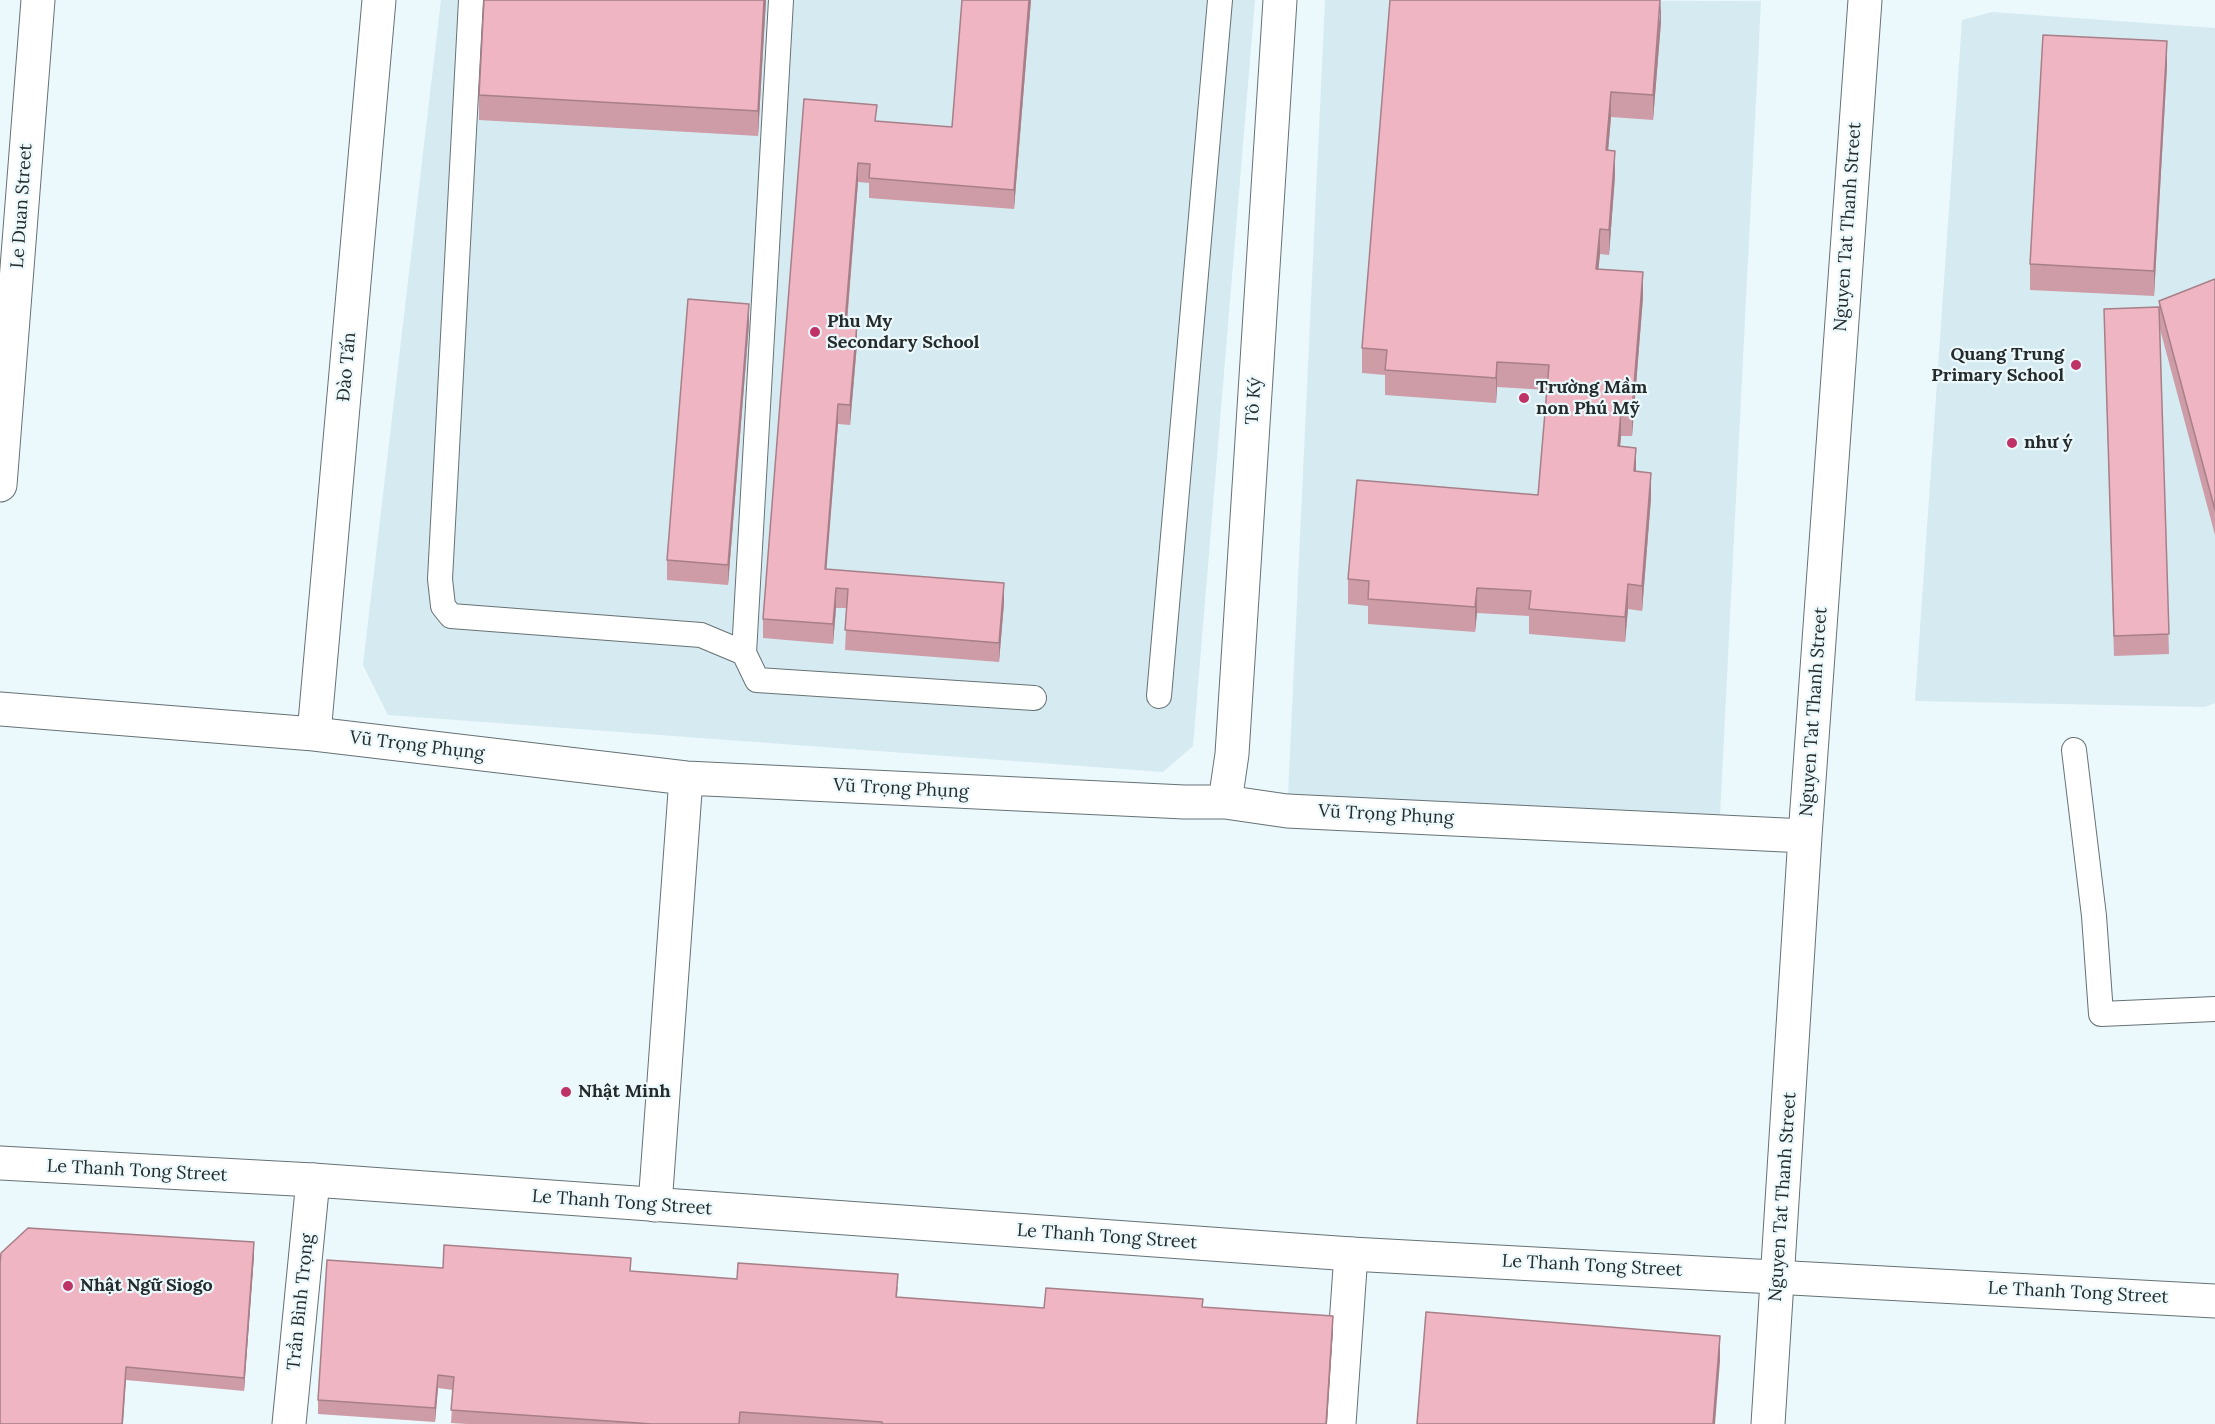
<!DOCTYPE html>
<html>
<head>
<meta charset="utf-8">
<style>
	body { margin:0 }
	canvas { display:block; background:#ebf8fc }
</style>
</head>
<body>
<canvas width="2215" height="1424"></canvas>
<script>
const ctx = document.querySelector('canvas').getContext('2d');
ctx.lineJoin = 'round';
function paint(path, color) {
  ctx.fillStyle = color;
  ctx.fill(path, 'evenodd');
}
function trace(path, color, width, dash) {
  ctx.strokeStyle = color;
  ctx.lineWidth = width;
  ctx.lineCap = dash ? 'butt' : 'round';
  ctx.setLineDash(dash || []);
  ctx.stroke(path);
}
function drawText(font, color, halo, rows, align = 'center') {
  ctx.font = font + ' Lora,serif';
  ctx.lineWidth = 4.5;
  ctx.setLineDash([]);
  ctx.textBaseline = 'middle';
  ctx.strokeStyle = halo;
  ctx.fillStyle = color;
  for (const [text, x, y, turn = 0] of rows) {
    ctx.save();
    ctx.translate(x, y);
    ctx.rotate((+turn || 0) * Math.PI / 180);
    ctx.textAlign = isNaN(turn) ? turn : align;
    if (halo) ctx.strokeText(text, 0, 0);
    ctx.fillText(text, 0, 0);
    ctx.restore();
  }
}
const built = new Path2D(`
	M441,0H1255L1193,746L1163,772L388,715L363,665Z
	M1325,0L1761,1L1720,816L1288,795Z
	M1992,12L2215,28V703L2205,707L1915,701L1962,20Z`);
const lane = new Path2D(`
	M471,0L440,579L443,606L451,616L701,635L744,653L757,680L1034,698
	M744,653L781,0
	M1159,696L1220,0
	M2074,750L2094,916L2101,1014L2215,1009`);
const street = new Path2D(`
	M0,485L38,0
	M0,709L314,734L686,778L1184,802H1225L1287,811L1805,836
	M314,734L379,0
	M1225,802L1232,754L1280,0
	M655,1205L686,778
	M289,1424L313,1180
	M1339,1424L1351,1254
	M1768,1424L1805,836L1865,0`);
const secondary = new Path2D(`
	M0,1163L313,1180L1351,1254L2215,1301`);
const wall = new Path2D(`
	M484,0H766L758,136L479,120V95Z
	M962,0H1031L1014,209L869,198V183L858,182L847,324L857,344L850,425L838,424L826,569L1004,603L999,662L845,650L847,608H836L833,644L763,638V619L804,99L877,121L952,127Z
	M1661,22L1653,120L1611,117L1608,150L1615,176L1609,255L1600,254L1598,269L1643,297L1632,436H1621L1620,446L1636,471L1651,498L1642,611L1628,609L1625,642L1529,634V616L1477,613L1475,632L1368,624V606L1348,604V579L1538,495L1547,390L1497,387L1496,403L1385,395V375L1362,373V348Z
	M2167,66L2154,296L2030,290V264Z
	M2215,279V535L2160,329L2169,654L2114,656L2104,309L2159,307V301Z
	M749,324L728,585L667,580V560Z
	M1,1253L254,1256L244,1391L126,1380Z
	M443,1268L631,1271L737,1279L898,1287L897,1297L1044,1308L1203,1307L1333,1330L1327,1424H467L451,1423L453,1390L438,1388L435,1422L318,1414V1400Z`);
const shadedWall = new Path2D(`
	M764,0H766L758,136V111Z
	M1029,0H1031L1014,209V190Z
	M1661,0V22L1653,120V95Z
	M2167,41V66L2154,296V271Z
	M1611,92V117L1606,175V150Z
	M1615,151V176L1609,255V230Z
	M858,163V182L845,343V323Z
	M1600,229V254L1596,294V269Z
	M1643,272V297L1632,436V411Z
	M749,304V324L728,585V565Z
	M857,324V344L850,425V405Z
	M1497,362V387L1496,403V378Z
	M838,404V424L825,588V569Z
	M1621,411V436L1618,471V446Z
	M1636,448V473L1634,471Z
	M1651,473V498L1642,611V586Z
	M1004,583V603L999,662V643Z
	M1628,584V609L1625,642V617Z
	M836,588V608L833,644V624Z
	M1477,588V613L1475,632V607Z
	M254,1242V1256L244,1391V1378Z
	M1333,1316V1330L1327,1424H1326Z
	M1720,1336V1361L1715,1424H1713Z
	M126,1367V1380L123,1424H122Z
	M438,1375V1388L435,1422V1408Z`);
const building = new Path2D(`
	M484,0H764L758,111L479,95Z
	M962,0H1029L1014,190L869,178L870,164L858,163L845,323L857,324L850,405L838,404L825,569L1004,583L999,643L845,630L848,589L836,588L833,624L763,619L804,99L877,105L875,121L952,127Z
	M1390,0H1660L1653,95L1611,92L1606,150L1615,151L1609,230L1600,229L1596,269L1643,272L1632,411H1621L1618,446L1636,448L1634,471L1651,473L1642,586L1628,584L1625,617L1529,609L1531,591L1477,588L1475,607L1368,599L1369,581L1348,579L1357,480L1538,495L1549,365L1497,362L1496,378L1385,370L1387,350L1362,348Z
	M2043,35L2167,41L2154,271L2030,264Z
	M2215,279V510L2159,301Z
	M688,299L749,304L728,565L667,560Z
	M2159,307L2169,634L2114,636L2104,309Z
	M28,1228L254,1242L244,1378L126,1367L122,1424H0V1264L1,1253Z
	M444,1245L631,1258L630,1271L737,1279L738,1263L898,1274L896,1297L1044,1308L1046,1288L1203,1299L1202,1307L1333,1316L1326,1424H882V1422L740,1412L739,1424H652L451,1410L454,1377L438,1375L435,1408L318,1400L327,1260L443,1268Z
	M1426,1312L1720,1336L1713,1424H1417Z`);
const markers = [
	[815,332,6,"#bf3265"],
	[2076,365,6,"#bf3265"],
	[1524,398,6,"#bf3265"],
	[2012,443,6,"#bf3265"],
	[566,1092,6,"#bf3265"],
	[68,1286,6,"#bf3265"]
];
const streetNames = [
	["Le Duan Street",22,206,-86],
	["Nguyen Tat Thanh Street",1848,227,-86],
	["Đào Tấn",347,367,-85],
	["Tô Ký",1254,401,-86],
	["Nguyen Tat Thanh Street",1814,712,-86],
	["Vũ Trọng Phụng",417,746,7],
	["Vũ Trọng Phụng",901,789,3],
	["Vũ Trọng Phụng",1386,815,3],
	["Le Thanh Tong Street",137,1171,3],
	["Nguyen Tat Thanh Street",1783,1197,-86],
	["Le Thanh Tong Street",622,1203,4],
	["Le Thanh Tong Street",1107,1237,4],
	["Le Thanh Tong Street",1592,1266,3],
	["Le Thanh Tong Street",2078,1293,3],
	["Trần Bình Trọng",301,1302,-84]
];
const poiNames = [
	["Phu My",827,322],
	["Secondary School",827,343],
	["Quang Trung",2064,355,"right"],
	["Primary School",2064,376,"right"],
	["Trường Mầm",1536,388],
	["non Phú Mỹ",1536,409],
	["như ý",2024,443],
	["Nhật Minh",578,1092],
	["Nhật Ngữ Siogo",80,1286]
];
paint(built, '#d6ebf1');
trace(lane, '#667174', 26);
trace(street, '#667174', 35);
trace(secondary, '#667174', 35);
trace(lane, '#fff', 24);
trace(street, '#fff', 33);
trace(secondary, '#fff', 33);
paint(wall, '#ce9ca7');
paint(shadedWall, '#a77f88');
paint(building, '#efb5c2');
trace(building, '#a77f88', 1.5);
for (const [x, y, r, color] of markers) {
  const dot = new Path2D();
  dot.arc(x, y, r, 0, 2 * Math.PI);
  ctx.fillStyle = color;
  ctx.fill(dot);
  trace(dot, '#ebf8fc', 2);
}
drawText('18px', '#252a2b', '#ebf8fc', streetNames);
drawText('bold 18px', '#252a2b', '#ebf8fc', poiNames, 'left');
</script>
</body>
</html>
